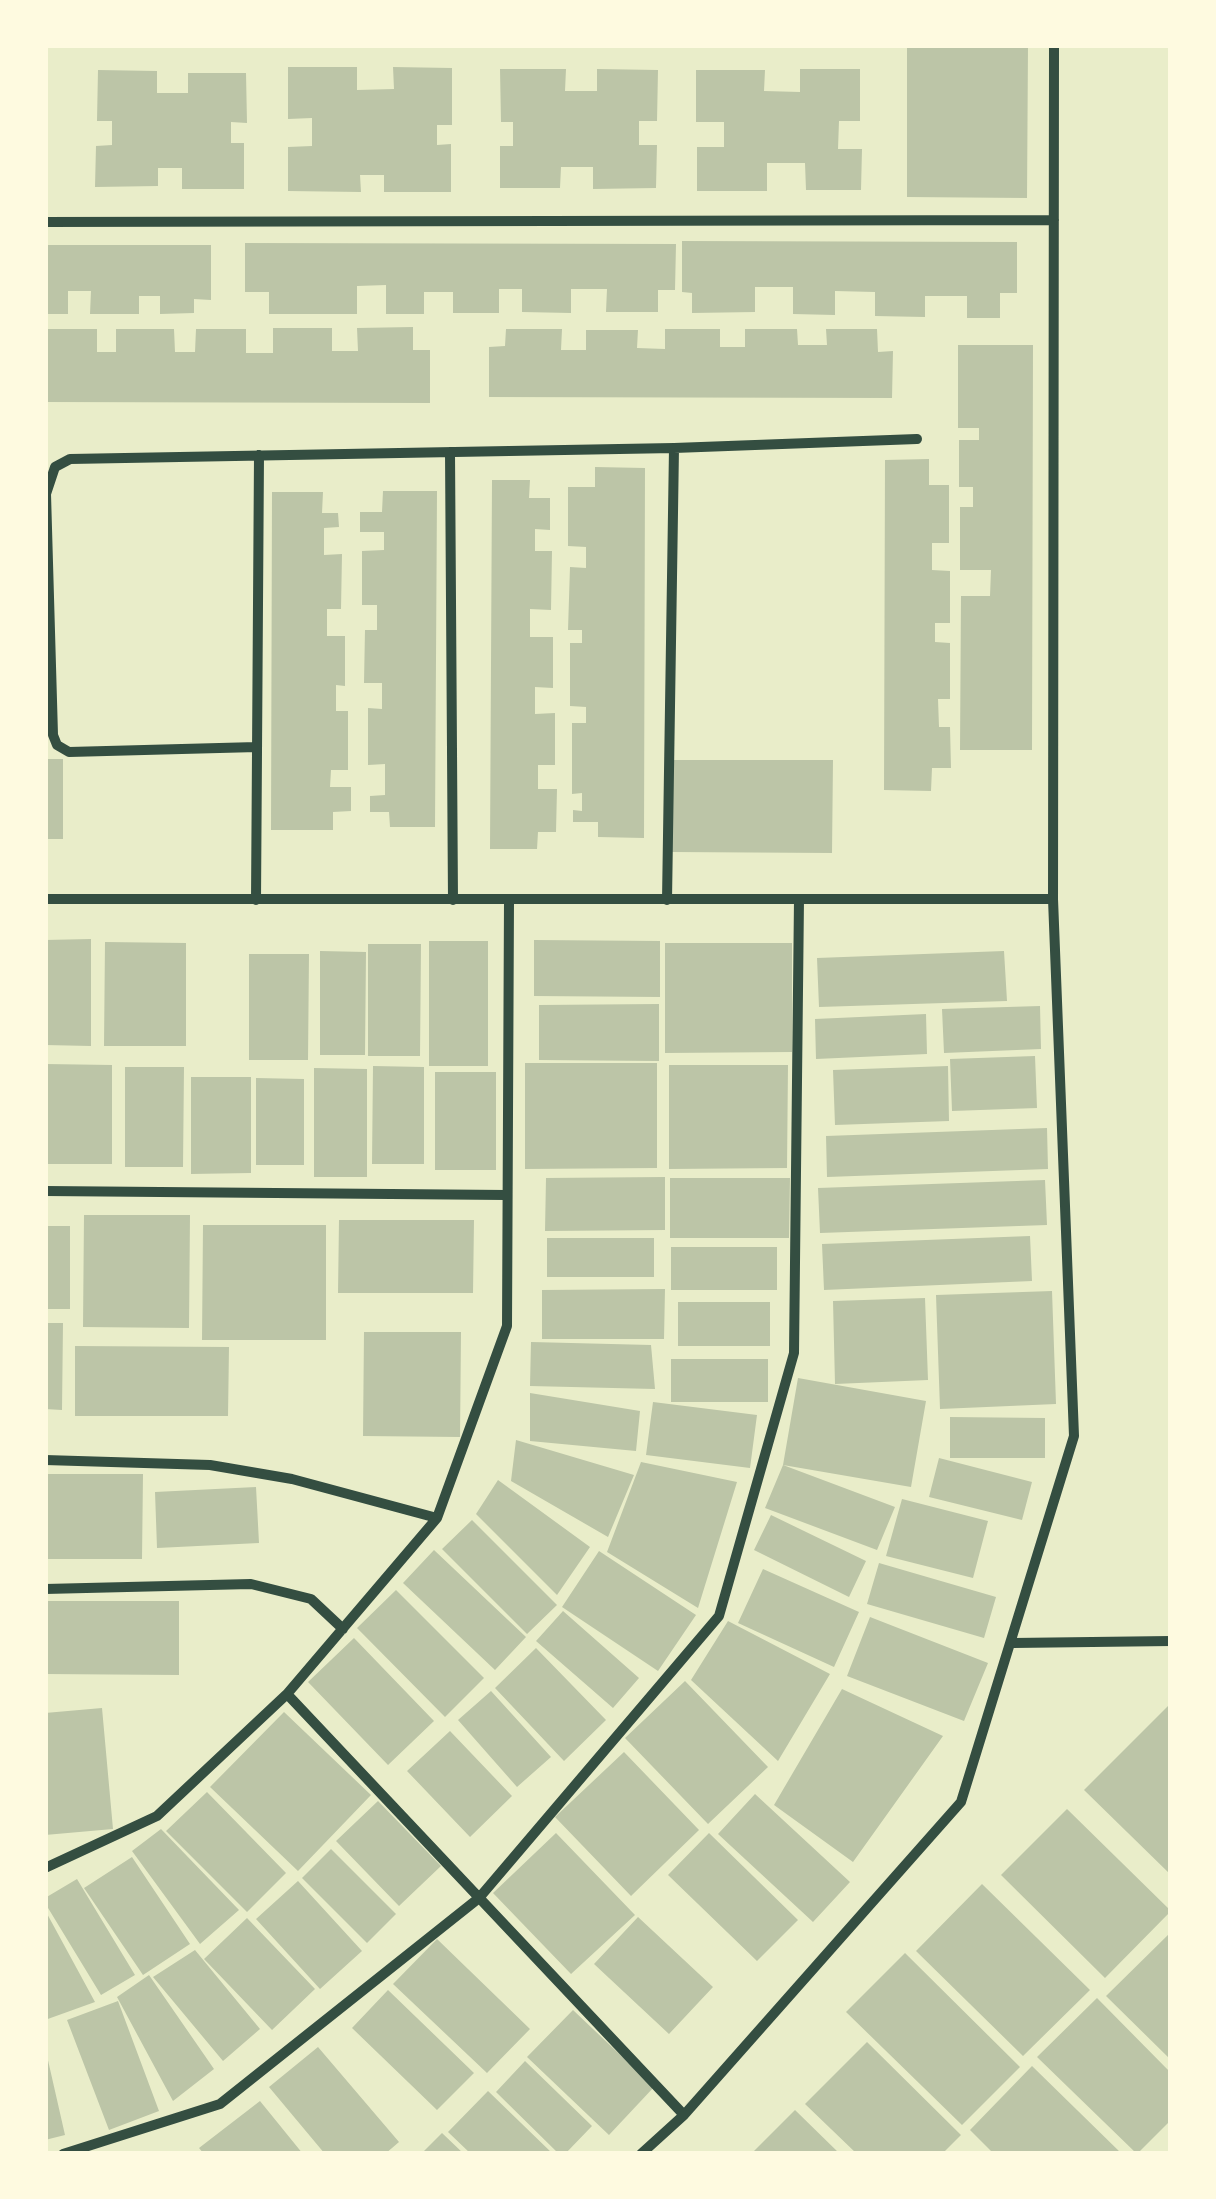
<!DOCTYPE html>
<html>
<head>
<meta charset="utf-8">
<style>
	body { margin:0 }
	#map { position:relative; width:1216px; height:2199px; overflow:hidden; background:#e9edc9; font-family:"Golos Text",sans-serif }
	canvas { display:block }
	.frame { position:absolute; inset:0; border:48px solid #fefae0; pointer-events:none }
</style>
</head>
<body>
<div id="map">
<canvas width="1216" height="2199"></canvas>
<div class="frame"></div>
</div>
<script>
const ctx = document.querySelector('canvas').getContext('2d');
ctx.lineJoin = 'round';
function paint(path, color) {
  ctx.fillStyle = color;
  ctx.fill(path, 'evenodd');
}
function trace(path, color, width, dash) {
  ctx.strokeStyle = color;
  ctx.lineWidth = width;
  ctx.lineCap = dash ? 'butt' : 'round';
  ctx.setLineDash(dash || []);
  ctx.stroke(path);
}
const building = new Path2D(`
	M907,45L1028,46L1027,198L907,197Z
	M288,67H357V90L394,89L393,67L452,68V125H437V145L451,144V192H384V175H360L361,192L288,191V147L312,146V118L288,119Z
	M500,69H566L565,91H597V69L658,70L657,121H639V145H657L656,188L593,189V167H561L560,188H500V146H513V122H501Z
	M800,69H860V121H839L838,149H862L861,190H806L805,163H767V191H697V147H724V122H696V70H765L764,91L800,92Z
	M98,70L157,71V93H188V73H246L247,123L231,122V143H244V189H182V168H158V186L95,187L96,146L112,145V121H97Z
	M682,241L1017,242V293H1000V318H967V296H925V317L875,316V292L835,291V315L793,314V287H755V312L692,313V293L682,292Z
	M245,243L676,244L675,290H658V312H606L607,289H571V313L522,312V289H499V313H453V292H424V314H386V285L357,286V314H269V292H245Z
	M45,245H211V300L194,299V313L160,314V296H139V314H90L91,291H68V314H45Z
	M413,327V350H430V403L45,402V329H97V352H116V329H174L175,352H195L196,329H246V353H273V328H332V351H358L357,328Z
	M506,329H562L561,350H586V330H638L637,348L665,349V329H720V347H745V329H797L798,345H827L826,329H877L878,352L893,351L892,398L489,397V347L505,346Z
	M958,345H1033L1032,750H960L961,596H990L991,570H960V507H973V487H959V440H979V428H958Z
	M929,459V485H949V543H932V570L950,571V623H935V642L950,643V699H938L939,727H950L951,768H932L931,791L884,790L885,460Z
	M595,467L645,468L644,838L598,837V822H573V810L582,811V793L572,794V723H586V707L570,706V643H582V630H568L570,567L586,568V547L568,546V487H595Z
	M492,480H530L529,498H550V530L535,529V551H552L551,610L530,609V637H553V688L535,687V714L555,713V765H538V789H557L556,832H538L537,849H490Z
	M383,491H437L435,827H390L389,812H370V796L385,795V764L368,765V708L382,709V683H364L365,630H377V605H362V551L384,550V532H360V512H382Z
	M272,492H323L322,513H338L339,527L324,528V555L342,554L341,609H327V636H345V686L336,685V711H348V770H331L330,787H351V811L333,812V830H271Z
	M45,759H63V839H45Z
	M671,760H833L832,853L672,852Z
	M91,939V1046L45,1045V940Z
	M534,940L660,941V997L534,996Z
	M429,941H488V1066H429Z
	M105,942L186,943V1046H104Z
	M665,943H792V1052L665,1053Z
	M368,944H421L420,1056H368Z
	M320,951L366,952L365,1055H320Z
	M1004,951L1007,1001L819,1007L817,958Z
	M249,954H309L308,1060H249Z
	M659,1004V1061L539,1060V1005Z
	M1040,1006L1041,1049L944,1053L942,1009Z
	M926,1014L927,1054L816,1059L815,1019Z
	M1035,1056L1037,1108L952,1111L950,1059Z
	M525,1063H657V1168L525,1169Z
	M45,1064L112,1065V1164H45Z
	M669,1065H788L787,1168L669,1169Z
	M373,1066L424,1067V1164H372Z
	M948,1066L949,1121L835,1125L833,1070Z
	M125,1067H184L183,1167H125Z
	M314,1068L367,1069V1177H314Z
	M435,1072H496V1170H435Z
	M191,1077H251V1173L191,1174Z
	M256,1078L304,1079V1165H256Z
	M1047,1128L1048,1169L827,1177L826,1136Z
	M665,1177V1230L545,1231L546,1178Z
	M670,1178H790L789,1238H670Z
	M1045,1180L1047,1225L820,1233L818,1188Z
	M84,1215H190L189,1328L83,1327Z
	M339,1220H474L473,1293H338Z
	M203,1225H326V1340H202Z
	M45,1226H70V1309H45Z
	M1030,1236L1032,1281L824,1290L822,1244Z
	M547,1238H654V1277H547Z
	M671,1247H777V1290H671Z
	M665,1289L664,1339H542V1290Z
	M1052,1291L1056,1404L940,1409L936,1295Z
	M925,1298L928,1380L835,1384L833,1301Z
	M678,1302H770V1346H678Z
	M45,1323H63L62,1410L45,1409Z
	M364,1332H461L460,1437L363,1436Z
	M531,1342L651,1345L655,1389L530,1386Z
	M75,1346L229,1347L228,1416H75Z
	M671,1359H768V1402H671Z
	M798,1378L926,1401L911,1487L783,1465L895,1507L877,1550L765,1508L783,1465Z
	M530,1393L640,1411L636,1451L530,1441Z
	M653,1402L757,1415L750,1468L646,1455Z
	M950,1417L1045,1418V1458H950Z
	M516,1440L634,1475L608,1537L511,1481Z
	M939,1458L1032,1482L1022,1520L929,1497Z
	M641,1462L737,1482L698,1608L607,1552Z
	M45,1474H143L142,1559H45Z
	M498,1480L590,1547L557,1595L476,1514Z
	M256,1487L259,1543L157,1548L155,1492Z
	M902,1499L988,1521L973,1578L886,1556Z
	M771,1515L866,1561L849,1597L754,1550Z
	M472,1520L557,1605L527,1634L442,1549Z
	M434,1550L526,1637L495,1670L403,1583Z
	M599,1551L696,1615L658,1671L562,1607Z
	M879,1563L996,1597L984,1638L867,1604Z
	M763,1569L859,1612L834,1667L738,1623Z
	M396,1590L484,1678L445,1717L357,1628Z
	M45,1601H179V1675L45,1674Z
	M563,1611L639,1678L613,1708L536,1641Z
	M870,1617L988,1663L964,1721L847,1676Z
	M728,1621L830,1674L778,1761L691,1680Z
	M354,1638L434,1721L388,1765L308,1682Z
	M536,1648L606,1720L564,1761L495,1688Z
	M685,1681L768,1767L708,1824L625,1738Z
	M842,1689L943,1736L853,1862L774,1805Z
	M491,1691L551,1757L517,1787L458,1720Z
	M1168,1706L1171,1710V1875L1084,1790Z
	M102,1708L113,1829L45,1835V1713Z
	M284,1712L371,1795L298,1871L210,1787Z
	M450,1731L512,1796L470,1837L407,1771Z
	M624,1752L699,1830L631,1896L555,1817Z
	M207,1792L286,1873L247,1912L166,1831Z
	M755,1794L850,1882L813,1922L718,1834Z
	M378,1801L441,1866L399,1906L336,1841Z
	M1067,1809L1171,1911L1105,1978L1001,1875Z
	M161,1829L239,1910L200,1944L132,1851Z
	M556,1833L635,1915L571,1974L493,1893Z
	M709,1833L798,1920L757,1961L668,1875Z
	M331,1849L396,1914L367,1943L302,1878Z
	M132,1857L190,1944L143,1975L84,1888Z
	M77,1879L135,1975L101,1995L45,1903V1898Z
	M298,1881L362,1951L320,1989L256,1919Z
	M982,1884L1090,1990L1023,2056L916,1951Z
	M45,1910L95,2002L45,2020Z
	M638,1917L713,1987L669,2034L594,1964Z
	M247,1918L315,1989L272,2030L204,1959Z
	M1171,1932V2060L1106,1996Z
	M437,1939L530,2029L487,2073L393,1984Z
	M195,1950L260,2029L223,2061L153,1977Z
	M905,1953L1020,2067L962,2125L846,2012Z
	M149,1975L214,2069L173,2101L117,1997Z
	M388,1990L474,2073L437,2110L352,2028Z
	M1097,1998L1171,2073V2120L1137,2154L1037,2057Z
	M118,2001L159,2111L109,2130L67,2020Z
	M573,2010L654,2087L609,2135L527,2057Z
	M867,2042L961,2135L942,2154H857L805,2104Z
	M45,2047L65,2135L45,2140Z
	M318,2047L399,2142L385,2154H325L269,2087Z
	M525,2061L592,2126L565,2154H559L496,2092Z
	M1032,2066L1122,2154H994L970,2130Z
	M488,2091L553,2154H471L448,2132Z
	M260,2101L303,2154H204L199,2148Z
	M795,2110L840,2154H751Z
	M442,2133L464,2154H421Z`);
const minor = new Path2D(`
	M45,222L1054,220
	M450,452L453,900
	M257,747L69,752L57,745L53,735L46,494L55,467L70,459L674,448L917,439
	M45,899H1053
	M256,900L259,455
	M667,900L674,448
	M45,1191L506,1195
	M45,1460L210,1465L292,1479L437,1518
	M45,1589L251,1584L311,1599L343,1629
	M1013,1643L1171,1641
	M287,1694L684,2115
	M45,1868L157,1816L287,1694L437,1518L507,1326L509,900
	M63,2154L220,2104L479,1898L719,1616L794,1353L799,899
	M641,2154L684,2115L961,1802L1074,1436L1053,899L1054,45`);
paint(building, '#bcc5a7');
trace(minor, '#344e41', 10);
</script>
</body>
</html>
